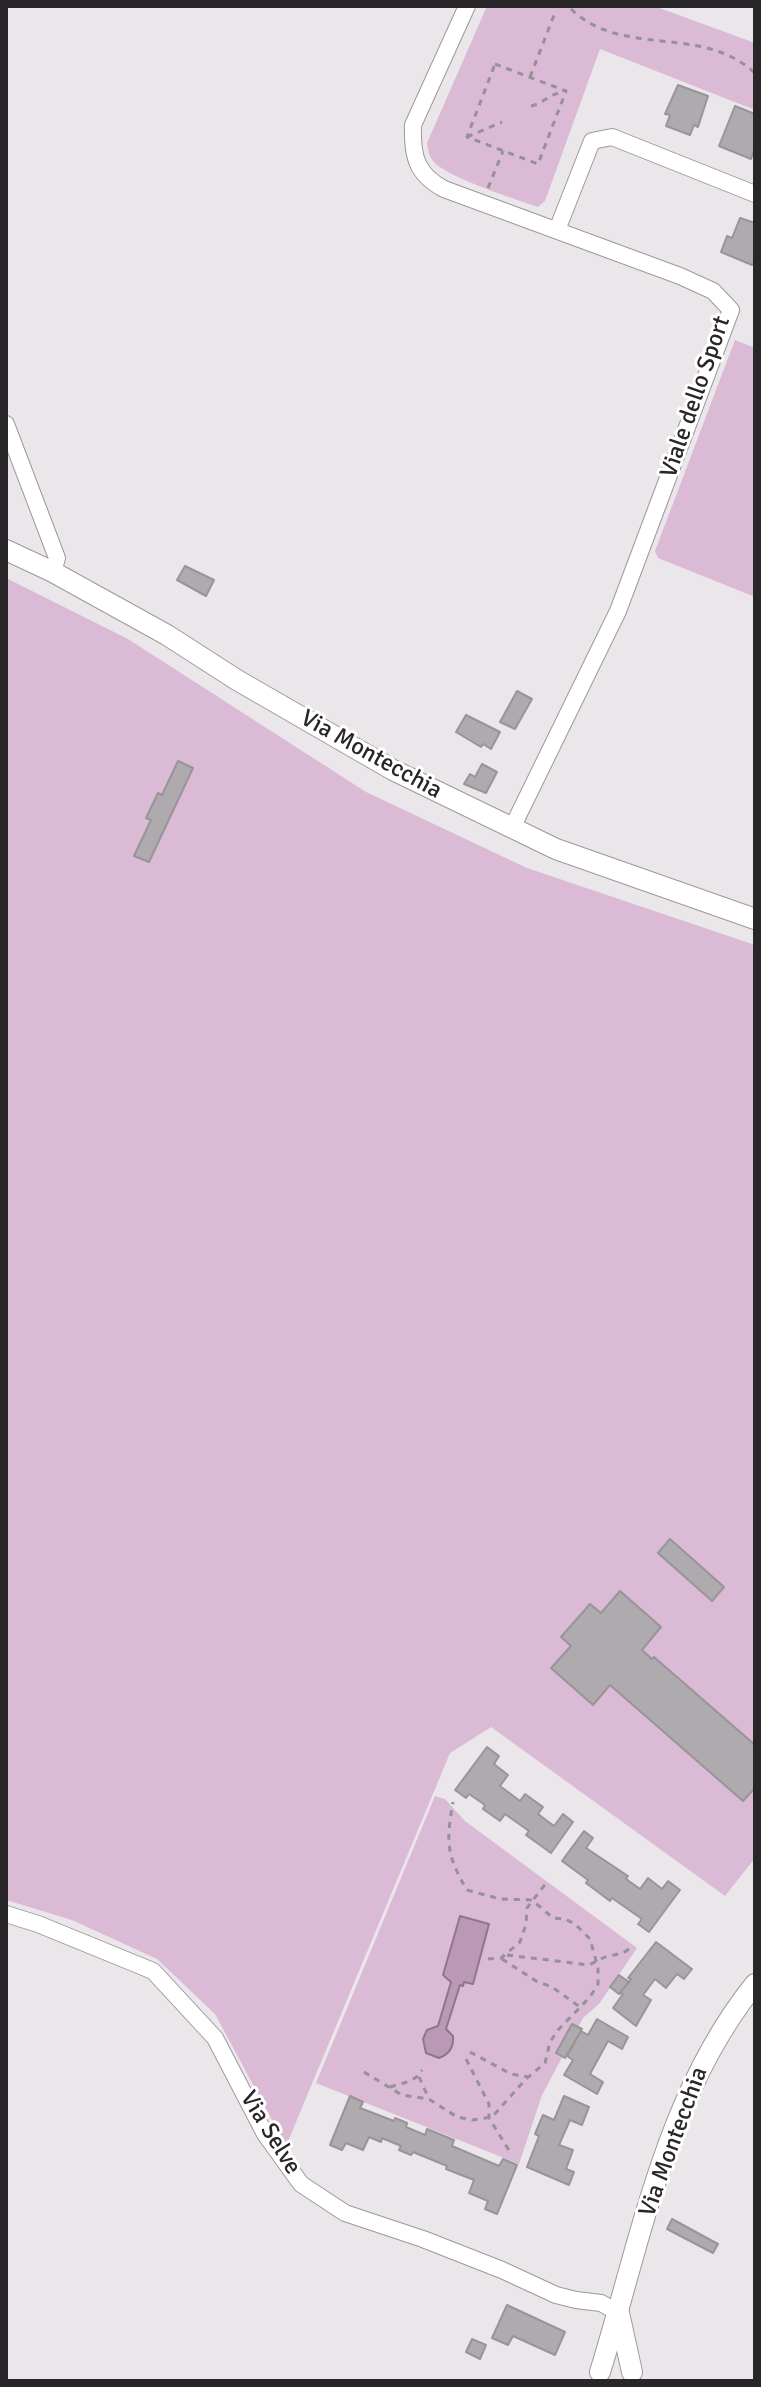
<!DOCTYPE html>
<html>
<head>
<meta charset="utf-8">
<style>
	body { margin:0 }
	#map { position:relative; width:761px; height:2387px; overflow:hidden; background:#ebe6ea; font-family:Signika,sans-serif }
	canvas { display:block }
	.frame { position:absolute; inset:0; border:8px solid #282628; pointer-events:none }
</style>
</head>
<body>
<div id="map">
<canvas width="761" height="2387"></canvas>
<div class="frame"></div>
</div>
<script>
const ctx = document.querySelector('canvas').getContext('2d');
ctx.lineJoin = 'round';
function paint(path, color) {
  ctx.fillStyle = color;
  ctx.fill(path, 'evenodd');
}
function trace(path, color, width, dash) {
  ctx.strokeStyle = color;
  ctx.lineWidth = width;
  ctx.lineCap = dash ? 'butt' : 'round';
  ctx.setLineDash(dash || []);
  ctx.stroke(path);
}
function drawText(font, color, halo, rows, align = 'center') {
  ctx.font = font + ' Signika,sans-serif';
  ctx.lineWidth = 6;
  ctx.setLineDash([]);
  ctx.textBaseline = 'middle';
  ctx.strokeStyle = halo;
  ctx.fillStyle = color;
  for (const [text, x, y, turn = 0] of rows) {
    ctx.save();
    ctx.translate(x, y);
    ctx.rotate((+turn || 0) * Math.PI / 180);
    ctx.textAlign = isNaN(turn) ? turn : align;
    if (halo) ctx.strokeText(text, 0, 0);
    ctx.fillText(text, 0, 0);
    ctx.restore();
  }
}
const green = new Path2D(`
	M487,6H654L755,43V110L600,49L545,201L538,207C515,199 446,177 433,161C429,156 428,150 427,143Z
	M735,340L755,348V597L658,558L655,551Z
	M6,578L128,639L366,792L527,868L755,945V1858L725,1896L491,1727L450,1753L286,2146L215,2014L157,1959L72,1920L6,1900Z
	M435,1796L445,1799L465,1821L637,1948L599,2004L583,2018L542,2095L519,2164L316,2083Z`);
const water = new Path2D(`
	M460,1916L489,1924L473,1984L464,1982L463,1986L460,1985L446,2029L453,2036C454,2047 450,2054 439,2058L426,2053L423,2039L427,2030L438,2026L451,1982L443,1975Z`);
const building = new Path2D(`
	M678,85L708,96L698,127L694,125L690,135L666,126L670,115L665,114Z
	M735,106L755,114V148L751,159L719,146Z
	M740,218L755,223V262L752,265L721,252L727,236L732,238Z
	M185,566L214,580L206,596L177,580Z
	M517,691L532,699L515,729L500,722Z
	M466,715L500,732L491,749L483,744L481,747L456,732Z
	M178,761L193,768L149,862L134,856L151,820L146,818L158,793L162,795Z
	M482,764L497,772L486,793L464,784L470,774L475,777Z
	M670,1539L724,1587L712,1601L658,1553Z
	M620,1591L661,1627L642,1650L652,1659L654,1657L755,1745V1788L743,1801L610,1685L593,1705L551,1668L571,1646L561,1637L590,1604L601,1613Z
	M487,1747L499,1756L494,1764L508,1775L500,1786L520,1801L525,1794L543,1807L538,1814L554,1826L563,1814L573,1822L551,1853L526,1835L529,1831L505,1814L500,1821L483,1809L485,1805L469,1794L466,1798L455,1790Z
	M584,1831L593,1838L586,1848L628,1876L626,1879L640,1889L648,1878L662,1889L668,1881L680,1890L649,1932L638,1924L642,1919L612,1898L610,1901L586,1883L588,1880L562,1861Z
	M656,1942L692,1969L684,1979L677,1974L666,1988L655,1979L643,1995L651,2000L636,2026L613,2008L623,1994L620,1993L631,1979L628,1978Z
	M619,1975L629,1982L619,1994L610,1987Z
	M597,2019L628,2037L622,2049L608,2041L590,2074L603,2082L597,2094L564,2075L573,2060L567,2056L581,2031L588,2035Z
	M572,2024L582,2029L565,2058L556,2053Z
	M350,2096L363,2102L360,2108L394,2121L395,2118L407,2123L406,2127L425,2135L427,2129L454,2140L452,2146L499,2166L503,2159L517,2165L497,2214L485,2209L488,2201L469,2193L474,2180L446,2169L447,2166L413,2152L411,2155L399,2150L401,2146L382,2138L381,2142L369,2137L363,2150L346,2143L342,2150L330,2145Z
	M564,2096L589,2107L582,2125L570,2120L559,2145L573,2150L566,2169L574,2172L569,2185L527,2167L539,2136L535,2134L543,2115L554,2120Z
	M672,2219L718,2244L713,2253L667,2229Z
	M507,2305L565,2332L555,2355L513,2336L508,2345L492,2338Z
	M472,2339L486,2345L480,2359L466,2352Z`);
const path = new Path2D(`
	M571,9C623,59 700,23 755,73
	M495,64L566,91L538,164L467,137Z
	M530,77L556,10
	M531,106C543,103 551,94 562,92
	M467,137L502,122
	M488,188L503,151
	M507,1955L589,1965L605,1957L623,1953L632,1947
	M488,1959L501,1958L520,1942L526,1924L527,1908L547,1882
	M502,1959L536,1981L552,1987L580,2007
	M470,2052L511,2074L529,2077
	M466,2059L489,2104V2118L510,2152
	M364,2072L402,2095L429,2099L457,2117L472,2120L492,2117L526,2079L545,2063L550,2042L558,2030L590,1997L598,1984V1968L590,1939L575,1924L565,1919L553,1918L532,1900L500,1899L467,1890C446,1855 446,1841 453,1802
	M419,2077L429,2099
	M390,2087C402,2083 416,2082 422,2070`);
const minor = new Path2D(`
	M467,6L413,125C412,156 416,174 444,189L680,276L713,291L731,310L618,611L512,828
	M557,230L592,141L612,137L755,194
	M6,424L57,558L53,572
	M6,1914L38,1924L153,1971L215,2038L265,2134L301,2184L345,2213L423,2239L502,2270L556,2295L576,2300L601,2303L619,2313`);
const tertiary = new Path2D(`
	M6,550L53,572L167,635L237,680L393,770L556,849L755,919
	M619,2313L632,2372
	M600,2372C641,2240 666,2094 755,1984`);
const streetNames = [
	["Viale dello Sport",696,397,-71],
	["Via Montecchia",371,755,29],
	["Via Selve",270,2133,58],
	["Via Montecchia",674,2142,-70]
];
paint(green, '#dabad5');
paint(water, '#bb98b6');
trace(water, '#8f768b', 2);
paint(building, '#afaaae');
trace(building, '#989498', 2);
trace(minor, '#9d989c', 18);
trace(tertiary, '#9d989c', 22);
trace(path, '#959194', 3, [6, 6]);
trace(minor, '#fff', 16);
trace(tertiary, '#fff', 20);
drawText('24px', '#282628', '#fff', streetNames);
</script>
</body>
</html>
